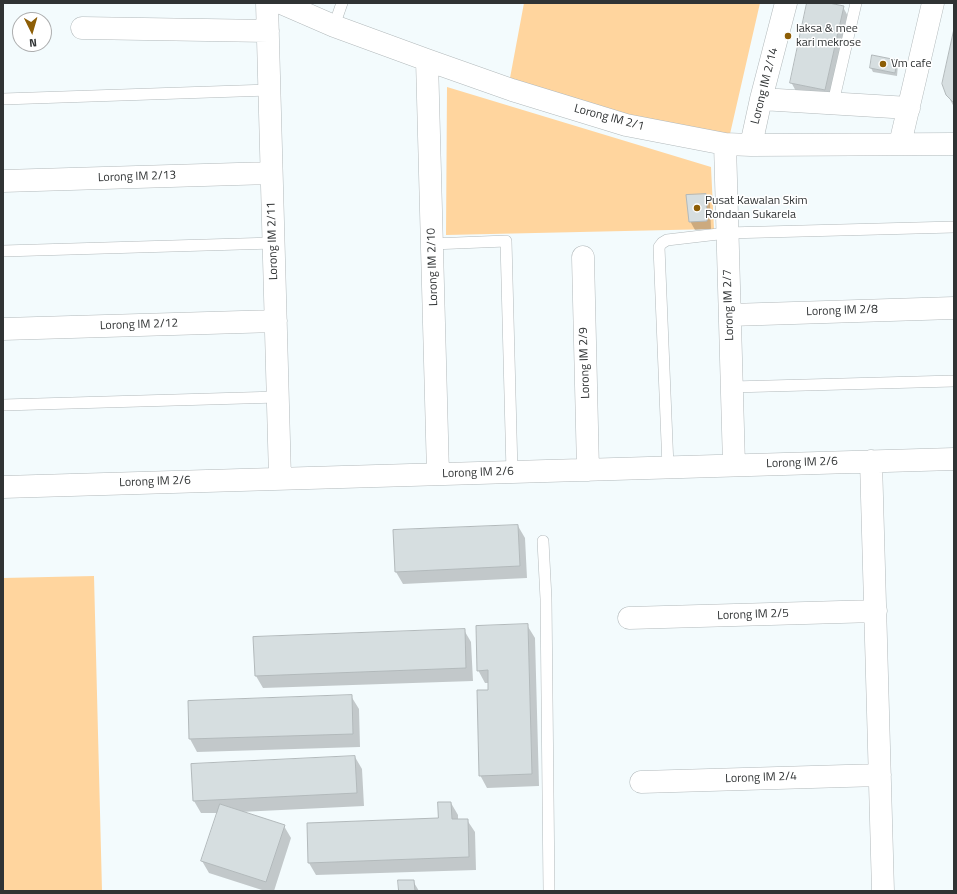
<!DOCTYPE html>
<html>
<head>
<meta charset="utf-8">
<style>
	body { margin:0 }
	#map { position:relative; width:957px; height:894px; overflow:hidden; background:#f3fbfd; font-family:"Titillium Web",sans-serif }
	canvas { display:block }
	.frame { position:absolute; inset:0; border:4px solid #303334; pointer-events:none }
	.north { position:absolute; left:12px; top:12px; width:40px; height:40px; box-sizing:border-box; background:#fff; border:1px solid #acadae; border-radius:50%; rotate:175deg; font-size:11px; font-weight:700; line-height:16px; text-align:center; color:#303334 }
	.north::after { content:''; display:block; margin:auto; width:14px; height:18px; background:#8d5e06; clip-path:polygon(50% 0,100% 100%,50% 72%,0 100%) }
</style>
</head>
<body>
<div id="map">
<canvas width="957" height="894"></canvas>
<div class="frame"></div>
<div class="north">N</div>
</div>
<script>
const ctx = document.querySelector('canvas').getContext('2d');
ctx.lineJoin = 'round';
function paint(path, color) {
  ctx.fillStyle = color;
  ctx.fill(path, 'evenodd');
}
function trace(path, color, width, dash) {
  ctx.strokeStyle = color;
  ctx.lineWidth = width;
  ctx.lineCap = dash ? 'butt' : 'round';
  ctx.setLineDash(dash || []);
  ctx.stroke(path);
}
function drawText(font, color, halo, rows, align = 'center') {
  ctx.font = font + ' "Titillium Web",sans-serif';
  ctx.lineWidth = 3;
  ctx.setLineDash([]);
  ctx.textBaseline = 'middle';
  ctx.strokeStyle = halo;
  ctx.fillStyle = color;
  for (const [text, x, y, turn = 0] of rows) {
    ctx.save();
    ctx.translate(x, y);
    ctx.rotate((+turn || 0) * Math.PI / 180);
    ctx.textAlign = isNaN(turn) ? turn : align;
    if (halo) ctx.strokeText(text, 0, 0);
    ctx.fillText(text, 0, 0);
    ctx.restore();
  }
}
const green = new Path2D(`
	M524,3H760L727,147L510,78Z
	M447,87L711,167L714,229L446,235Z
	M94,576L102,891H3V578Z`);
const shadow = new Path2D(`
	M808,3H824L843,7L850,20L832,102L798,95L791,82Z
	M954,34V107L947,94Z
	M896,61L898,65L897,76L873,72L871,68Z
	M705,195L710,203L711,229L695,230L690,221Z
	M518,526L525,538L527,578L403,584L396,572Z
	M527,625L535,638L539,786L487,788L480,775L489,691V683H485L478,670Z
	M464,630L471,642L473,681L263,688L256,676Z
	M351,696L359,709L360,747L197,752L190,739Z
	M355,757L362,769L364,806L240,812L284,826L291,838L274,891H265L209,873L202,861L218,813H201L194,801Z
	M451,803L458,815V820H467L475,832L476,870L316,875L309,863L439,819Z
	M413,881L419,891H400Z`);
const building = new Path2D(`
	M807,3H829L844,6L825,90L790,83Z
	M954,29V103L946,95L942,84Z
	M872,55L897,60L895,73L870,68Z
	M706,194L707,221L689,222L686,195Z
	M518,525L520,566L395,572L393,530Z
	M528,624L532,774L479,776L477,690H488V670L477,671L476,626Z
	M465,629L466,668L255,676L253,637Z
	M352,695L353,734L189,739L188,701Z
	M355,756L357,793L193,801L191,764Z
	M438,802H451L452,819H468L469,857L308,863L307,823L438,818Z
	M220,804L285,825L266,882L201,861Z
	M398,880H414L415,891H399Z`);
const service = new Path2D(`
	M334,26L342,3
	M3,99L269,90
	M833,103L856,3
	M432,244L506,241L512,472
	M3,251L274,243
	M732,387L954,381
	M3,405L278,397
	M668,467L659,247L662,243L667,240L727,233L954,227
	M543,541L546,599L549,891`);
const minor = new Path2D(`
	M267,3L280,478
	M281,3L334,26L427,60L512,90L626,125L725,144L751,145L954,144
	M82,28L268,31
	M427,60L438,474
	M761,99L909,108
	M725,144L734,465
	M900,144L933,3
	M751,145L761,99L786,3
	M3,181L271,173
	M583,257L588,470
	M730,315L954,308
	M3,329L276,321
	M871,461L883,891
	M3,487L954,459
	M629,618L876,611
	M641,782L880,775`);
const markers = [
	[788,36,4,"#8d5e06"],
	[883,64,4,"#8d5e06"],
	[697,208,4,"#8d5e06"]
];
const poiNames = [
	["laksa & mee",796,29],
	["kari mekrose",796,43],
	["Vm cafe",891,64],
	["Pusat Kawalan Skim",705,201],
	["Rondaan Sukarela",705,215]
];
const streetNames = [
	["Lorong IM 2/14",765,86,-76],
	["Lorong IM 2/1",609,118,15],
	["Lorong IM 2/13",137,177,-2],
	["Lorong IM 2/11",273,241,-92],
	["Lorong IM 2/10",433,267,-92],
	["Lorong IM 2/7",729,305,-92],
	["Lorong IM 2/8",842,311,-2],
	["Lorong IM 2/12",139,325,-2],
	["Lorong IM 2/9",585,363,-92],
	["Lorong IM 2/6",802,463,-2],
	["Lorong IM 2/6",478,473,-2],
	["Lorong IM 2/6",155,482,-2],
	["Lorong IM 2/5",753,615,-2],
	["Lorong IM 2/4",761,778,-2]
];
paint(green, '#ffd59e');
paint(shadow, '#0003');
paint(building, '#d6dee0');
trace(building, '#b2b9bb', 1);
trace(service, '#b2b9bb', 12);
trace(minor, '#b2b9bb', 23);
trace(service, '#fff', 11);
trace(minor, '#fff', 22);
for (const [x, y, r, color] of markers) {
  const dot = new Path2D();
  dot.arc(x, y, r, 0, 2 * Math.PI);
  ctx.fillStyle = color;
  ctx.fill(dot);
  trace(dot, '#fff', 1.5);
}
drawText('12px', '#303334', '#fff', poiNames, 'left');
drawText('12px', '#303334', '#fff', streetNames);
</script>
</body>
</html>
